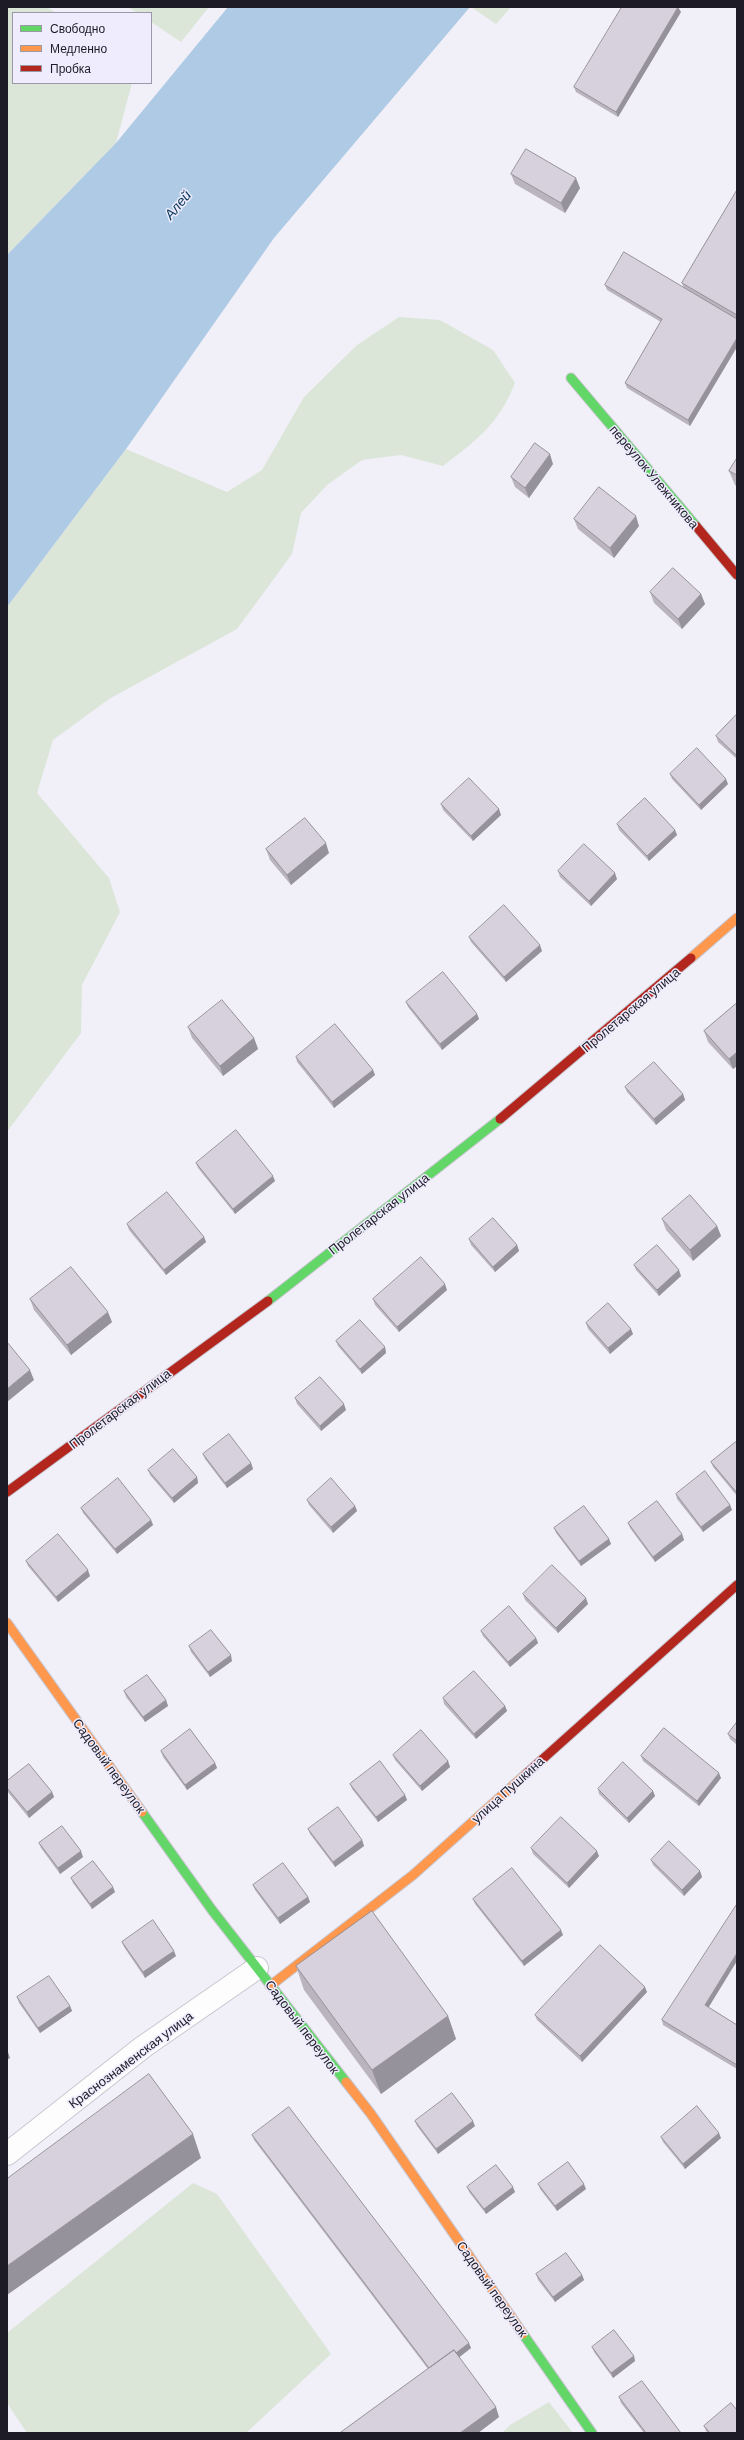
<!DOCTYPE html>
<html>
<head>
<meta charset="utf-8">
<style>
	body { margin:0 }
	#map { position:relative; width:744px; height:2440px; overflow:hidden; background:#f1f0f9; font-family:Barlow,sans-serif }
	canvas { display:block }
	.frame { position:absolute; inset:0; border:8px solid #1d1c26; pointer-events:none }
	.legend { position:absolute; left:12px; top:12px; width:140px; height:72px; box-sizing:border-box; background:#eeecfd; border:1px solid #9a99a7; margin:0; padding:5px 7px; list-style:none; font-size:12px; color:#1d1c26 }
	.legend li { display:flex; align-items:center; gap:8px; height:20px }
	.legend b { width:20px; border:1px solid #9a99a7 }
</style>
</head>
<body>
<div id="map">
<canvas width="744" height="2440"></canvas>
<div class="frame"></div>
<ul class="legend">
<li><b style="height:5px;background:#63d668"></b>Свободно</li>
<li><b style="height:5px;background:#ff974d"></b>Медленно</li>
<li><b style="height:5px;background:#b3261e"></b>Пробка</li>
</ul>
</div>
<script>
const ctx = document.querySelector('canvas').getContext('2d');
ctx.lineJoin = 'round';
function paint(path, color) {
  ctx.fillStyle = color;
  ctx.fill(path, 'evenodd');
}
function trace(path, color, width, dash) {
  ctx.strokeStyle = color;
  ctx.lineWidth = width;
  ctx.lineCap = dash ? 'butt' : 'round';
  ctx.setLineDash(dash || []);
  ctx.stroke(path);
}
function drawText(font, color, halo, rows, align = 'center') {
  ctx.font = font + ' Barlow,sans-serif';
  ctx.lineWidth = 3;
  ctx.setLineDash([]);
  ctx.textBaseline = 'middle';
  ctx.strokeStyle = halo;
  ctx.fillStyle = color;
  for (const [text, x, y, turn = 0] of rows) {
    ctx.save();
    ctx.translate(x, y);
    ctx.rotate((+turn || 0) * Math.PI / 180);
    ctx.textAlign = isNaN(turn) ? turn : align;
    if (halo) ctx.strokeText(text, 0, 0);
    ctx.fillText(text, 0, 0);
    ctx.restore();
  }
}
const green = new Path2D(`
	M7,7H47L56,13H13V83H132L116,143L7,255Z
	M128,7H209L181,42L151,22V13H137Z
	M471,7H511L496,24Z
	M399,317L440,320L493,350L515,383C498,425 478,439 443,466L401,455L362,460L327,485L301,513L292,554L237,629L109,699L53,740L37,793L109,878L120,912L82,985L81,1033L7,1132V607L126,449L227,492L262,470L304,397L357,345Z
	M193,2183L217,2194L331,2354L246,2433H27L7,2403V2333Z
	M549,2402L573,2433H502L510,2425Z`);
const water = new Path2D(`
	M228,7H470L274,238L126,449L7,607V255L116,143Z`);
const street = new Path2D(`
	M7,2154L143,2047L257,1968`);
const fast = new Path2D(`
	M571,378L696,526
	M268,1301L500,1119
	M142,1812L212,1910L346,2082
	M523,2334L592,2433`);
const slow = new Path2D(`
	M691,958L737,918
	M7,1623L142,1812
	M270,1986L413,1875L526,1774
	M346,2082L371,2114L523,2334`);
const jam = new Path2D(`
	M696,526L737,575
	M500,1119L691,958
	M7,1492L268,1301
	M526,1774L737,1585`);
const wall = new Path2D(`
	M681,12L618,117L576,92L574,87Z
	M511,174L580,188L565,213L515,184Z
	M737,190V347L690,426L627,388L625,383L661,322L607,290L605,285L684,288L682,283Z
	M737,458V487L735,485L729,471Z
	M553,464L529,498L515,487L511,477Z
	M574,519L639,526L614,558L578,529Z
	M650,592L701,594L705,604L682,629L654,603Z
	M737,714V759L718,742L716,736Z
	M670,774L728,784L701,810L672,779Z
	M441,804L501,815L473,841L443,810Z
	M617,824L675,830L677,835L649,861L619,830Z
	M266,849L329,853L291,885L270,860Z
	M558,871L617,879L591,906L560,877Z
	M469,937L542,951L506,982L471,942Z
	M406,1002L477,1014L479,1019L442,1050L408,1007Z
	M737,1003V1066L733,1069L708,1042L704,1031Z
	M188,1027L254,1038L258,1049L223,1076L192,1038Z
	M296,1057L373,1070L375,1075L334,1108L297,1062Z
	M625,1087L683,1094L685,1100L656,1125L627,1092Z
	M196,1163L275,1181L235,1214L198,1168Z
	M662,1219L717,1226L721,1236L693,1261L666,1230Z
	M127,1224L204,1237L206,1242L166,1275L129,1230Z
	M469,1239L517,1245L519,1251L495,1272L471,1245Z
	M634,1265L681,1276L659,1296L636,1270Z
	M447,1290L399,1332L375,1305L373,1299Z
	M30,1299L112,1322L71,1355L34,1310Z
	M586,1323L633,1334L610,1354L588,1329Z
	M336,1341L385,1347L386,1353L362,1374L338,1346Z
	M295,1398L346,1410L321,1431L297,1404Z
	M737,1441V1496L713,1467L711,1462Z
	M203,1454L251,1463L253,1469L227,1488L205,1459Z
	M148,1470L197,1477L198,1483L174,1503L150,1475Z
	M676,1494L730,1505L732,1510L703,1532L677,1499Z
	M307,1500L355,1506L357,1511L333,1533L309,1505Z
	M81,1508L151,1520L153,1525L117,1554L83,1513Z
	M628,1523L682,1534L684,1540L655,1562L630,1528Z
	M554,1528L609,1539L611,1544L581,1566L556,1533Z
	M26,1561L90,1576L58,1602L28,1566Z
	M523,1594L588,1604L558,1633L525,1600Z
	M481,1631L536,1638L538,1643L510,1667L483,1636Z
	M189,1646L232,1661L210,1677L191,1652Z
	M124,1691L166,1700L168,1706L145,1722L126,1697Z
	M443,1698L505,1706L507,1711L476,1739L444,1704Z
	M737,1722V1745L730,1739L728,1734Z
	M161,1751L215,1763L217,1768L187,1790L163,1757Z
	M393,1755L448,1761L450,1767L422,1791L395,1760Z
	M641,1756L721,1778L699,1806L643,1761Z
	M7,1781L52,1792L54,1797L29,1818L7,1791Z
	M350,1784L405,1795L407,1800L378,1822L352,1789Z
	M598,1789L653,1791L655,1796L629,1823L599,1794Z
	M308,1829L362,1840L364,1846L335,1867L310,1834Z
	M39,1843L83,1857L60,1874L41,1848Z
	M531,1848L599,1856L569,1888L533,1854Z
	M651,1860L700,1871L702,1877L684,1896L653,1865Z
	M71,1878L115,1892L92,1909L73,1883Z
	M253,1885L308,1897L310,1902L280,1924L255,1890Z
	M473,1899L563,1935L524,1966L475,1904Z
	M122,1942L176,1956L145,1978L124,1947Z
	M296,1966L448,2016L456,2039L381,2094L304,1990Z
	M647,1992L582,2062L537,2020L535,2015Z
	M17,1997L70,2006L72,2011L40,2033L19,2003Z
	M708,2008L737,2025V2069L663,2025L662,2020Z
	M415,2121L475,2126L438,2154L417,2126Z
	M252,2135L471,2348L459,2357L499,2417L478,2433H340L428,2369L254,2140Z
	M661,2137L721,2138L685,2169L663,2142Z
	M538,2184L586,2189L557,2211L540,2189Z
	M467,2187L515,2192L486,2214L469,2192Z
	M536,2274L582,2275L584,2280L555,2302L538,2280Z
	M592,2347L634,2356L635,2361L613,2378L594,2352Z
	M619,2397L681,2433H644L621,2403Z
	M704,2426L737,2433H708L706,2431Z`);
const shadedWall = new Path2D(`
	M678,7L681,12L618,117L616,112Z
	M576,178L580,188L565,213L561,203Z
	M737,338V347L690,426L688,420Z
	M550,454L553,464L529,498L525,488Z
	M636,516L639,526L614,558L610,548Z
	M701,594L705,604L682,629L678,619Z
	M726,779L728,784L701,810L699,805Z
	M499,809L501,815L473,841L471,836Z
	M675,830L677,835L649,861L647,856Z
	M326,843L329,853L291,885L287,875Z
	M615,873L617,879L591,906L589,901Z
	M540,945L542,951L506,982L504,977Z
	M477,1014L479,1019L442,1050L440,1044Z
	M254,1038L258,1049L223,1076L220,1066Z
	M737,1052V1066L733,1069L729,1059Z
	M373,1070L375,1075L334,1108L332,1102Z
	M683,1094L685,1100L656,1125L654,1119Z
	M273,1176L275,1181L235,1214L233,1209Z
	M717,1226L721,1236L693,1261L690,1250Z
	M204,1237L206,1242L166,1275L164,1270Z
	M517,1245L519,1251L495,1272L493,1267Z
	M679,1270L681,1276L659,1296L657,1290Z
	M445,1284L447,1290L399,1332L397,1327Z
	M108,1312L112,1322L71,1355L67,1345Z
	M631,1329L633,1334L610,1354L608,1348Z
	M385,1347L386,1353L362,1374L360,1369Z
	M30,1370L34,1380L7,1402V1389Z
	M344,1404L346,1410L321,1431L320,1426Z
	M251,1463L253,1469L227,1488L225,1483Z
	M197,1477L198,1483L174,1503L172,1498Z
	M730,1505L732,1510L703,1532L701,1527Z
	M355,1506L357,1511L333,1533L331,1527Z
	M151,1520L153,1525L117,1554L115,1549Z
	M682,1534L684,1540L655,1562L653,1557Z
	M609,1539L611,1544L581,1566L579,1561Z
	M88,1570L90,1576L58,1602L56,1597Z
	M586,1598L588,1604L558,1633L556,1628Z
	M536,1638L538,1643L510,1667L508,1662Z
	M231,1655L232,1661L210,1677L208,1672Z
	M166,1700L168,1706L145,1722L143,1717Z
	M505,1706L507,1711L476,1739L474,1734Z
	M448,1761L450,1767L422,1791L420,1786Z
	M215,1763L217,1768L187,1790L185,1785Z
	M719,1773L721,1778L699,1806L697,1801Z
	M653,1791L655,1796L629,1823L627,1818Z
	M52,1792L54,1797L29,1818L27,1812Z
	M405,1795L407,1800L378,1822L376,1817Z
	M362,1840L364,1846L335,1867L333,1862Z
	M81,1851L83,1857L60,1874L58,1868Z
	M597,1851L599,1856L569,1888L567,1883Z
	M700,1871L702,1877L684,1896L682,1890Z
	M113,1887L115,1892L92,1909L90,1904Z
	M308,1897L310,1902L280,1924L278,1918Z
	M561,1930L563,1935L524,1966L522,1961Z
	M174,1951L176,1956L145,1978L143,1972Z
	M737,1953V1961L707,2010L705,2005Z
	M645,1987L647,1992L582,2062L580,2056Z
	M70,2006L72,2011L40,2033L38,2028Z
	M448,2016L456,2039L381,2094L372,2070Z
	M8,2052L10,2058L7,2060V2053Z
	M473,2121L475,2126L438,2154L436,2149Z
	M719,2133L721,2138L685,2169L683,2164Z
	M193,2134L201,2158L7,2295V2266Z
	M584,2184L586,2189L557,2211L555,2206Z
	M513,2187L515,2192L486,2214L484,2209Z
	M582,2275L584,2280L555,2302L553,2297Z
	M469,2343L471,2348L434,2377L432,2371Z
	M634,2356L635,2361L613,2378L611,2373Z
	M496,2407L499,2417L478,2433H460Z`);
const building = new Path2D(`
	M622,7H678L616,112L574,87Z
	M526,149L576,178L561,203L511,174Z
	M737,190V315L682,283Z
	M624,252L737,319V338L688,420L625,383L662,319L605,285Z
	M535,443L550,454L525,488L511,477Z
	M737,458V475L729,471Z
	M599,487L636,516L610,548L574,519Z
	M673,568L701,594L678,619L650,592Z
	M737,714V756L716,736Z
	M697,748L726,779L699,805L670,774Z
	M469,778L499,809L471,836L441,804Z
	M645,798L675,830L647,856L617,824Z
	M305,818L326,843L287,875L266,849Z
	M584,844L615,873L589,901L558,871Z
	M504,905L540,945L504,977L469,937Z
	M443,972L477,1014L440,1044L406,1002Z
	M222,1000L254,1038L220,1066L188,1027Z
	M737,1003V1052L729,1059L704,1031Z
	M335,1024L373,1070L332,1102L296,1057Z
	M654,1062L683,1094L654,1119L625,1087Z
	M236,1130L273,1176L233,1209L196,1163Z
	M167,1192L204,1237L164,1270L127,1224Z
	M690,1195L717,1226L690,1250L662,1219Z
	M493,1218L517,1245L493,1267L469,1239Z
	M657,1245L679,1270L657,1290L634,1265Z
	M421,1257L445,1284L397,1327L373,1299Z
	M71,1267L108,1312L67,1345L30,1299Z
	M608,1303L631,1329L608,1348L586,1323Z
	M360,1320L385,1347L360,1369L336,1341Z
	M7,1342L30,1370L7,1389Z
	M320,1377L344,1404L320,1426L295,1398Z
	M229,1434L251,1463L225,1483L203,1454Z
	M737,1441V1493L711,1462Z
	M173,1449L197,1477L172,1498L148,1470Z
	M705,1471L730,1505L701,1527L676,1494Z
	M118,1478L151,1520L115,1549L81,1508Z
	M331,1478L355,1506L331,1527L307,1500Z
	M657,1501L682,1534L653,1557L628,1523Z
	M584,1506L609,1539L579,1561L554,1528Z
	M58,1534L88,1570L56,1597L26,1561Z
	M552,1565L586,1598L556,1628L523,1594Z
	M509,1606L536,1638L508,1662L481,1631Z
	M211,1630L231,1655L208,1672L189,1646Z
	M474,1671L505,1706L474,1734L443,1698Z
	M147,1675L166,1700L143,1717L124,1691Z
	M737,1722V1741L728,1734Z
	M664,1728L719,1773L697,1801L641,1756Z
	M190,1729L215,1763L185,1785L161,1751Z
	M421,1730L448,1761L420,1786L393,1755Z
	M380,1761L405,1795L376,1817L350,1784Z
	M623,1762L653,1791L627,1818L598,1789Z
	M29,1764L52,1792L27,1812L7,1788V1781Z
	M338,1807L362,1840L333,1862L308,1829Z
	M561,1817L597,1851L567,1883L531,1848Z
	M62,1826L81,1851L58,1868L39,1843Z
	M669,1841L700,1871L682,1890L651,1860Z
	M93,1861L113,1887L90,1904L71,1878Z
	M283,1863L308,1897L278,1918L253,1885Z
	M512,1868L561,1930L522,1961L473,1899Z
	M737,1904V1953L705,2005L737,2025V2065L662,2020Z
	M372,1911L448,2016L372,2070L296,1966Z
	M153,1920L174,1951L143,1972L122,1942Z
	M600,1945L645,1987L580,2056L535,2015Z
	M49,1976L70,2006L38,2028L17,1997Z
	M149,2074L193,2134L7,2266V2179Z
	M452,2093L473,2121L436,2149L415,2121Z
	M697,2106L719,2133L683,2164L661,2137Z
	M289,2107L469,2343L456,2353L454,2350L429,2368L252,2135Z
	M568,2162L584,2184L555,2206L538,2184Z
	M496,2165L513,2187L484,2209L467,2187Z
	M566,2253L582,2275L553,2297L536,2274Z
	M614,2330L634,2356L611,2373L592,2347Z
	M454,2350L496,2407L460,2433H340Z
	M642,2381L681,2433H646L619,2397Z
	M731,2403L737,2410V2433H710L704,2426Z`);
const streetNames = [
	["переулок Улежникова",654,477,50],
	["Пролетарская улица",631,1010,-40],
	["Пролетарская улица",379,1214,-38],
	["Пролетарская улица",120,1409,-37],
	["Садовый переулок",109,1766,54],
	["улица Пушкина",508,1790,-42],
	["Садовый переулок",302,2027,53],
	["Краснознаменская улица",131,2060,-37],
	["Садовый переулок",492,2289,55]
];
const waterNames = [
	["Алей",178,205,-50]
];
paint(green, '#dbe6d8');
paint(water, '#afcae4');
trace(street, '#c7c6cf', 24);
trace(fast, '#c7c6cf', 11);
trace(slow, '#c7c6cf', 11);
trace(jam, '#c7c6cf', 11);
trace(street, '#fdfdfe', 22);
trace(fast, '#63d668', 9);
trace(slow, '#ff974d', 9);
trace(jam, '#b3261e', 9);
paint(wall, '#b9b4be');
paint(shadedWall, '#96929b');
paint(building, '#d7d1dd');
trace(building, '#96929b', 1);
drawText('13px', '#1d1c26', '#eeecfd', streetNames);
drawText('italic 14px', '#063556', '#eeecfd', waterNames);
</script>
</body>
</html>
